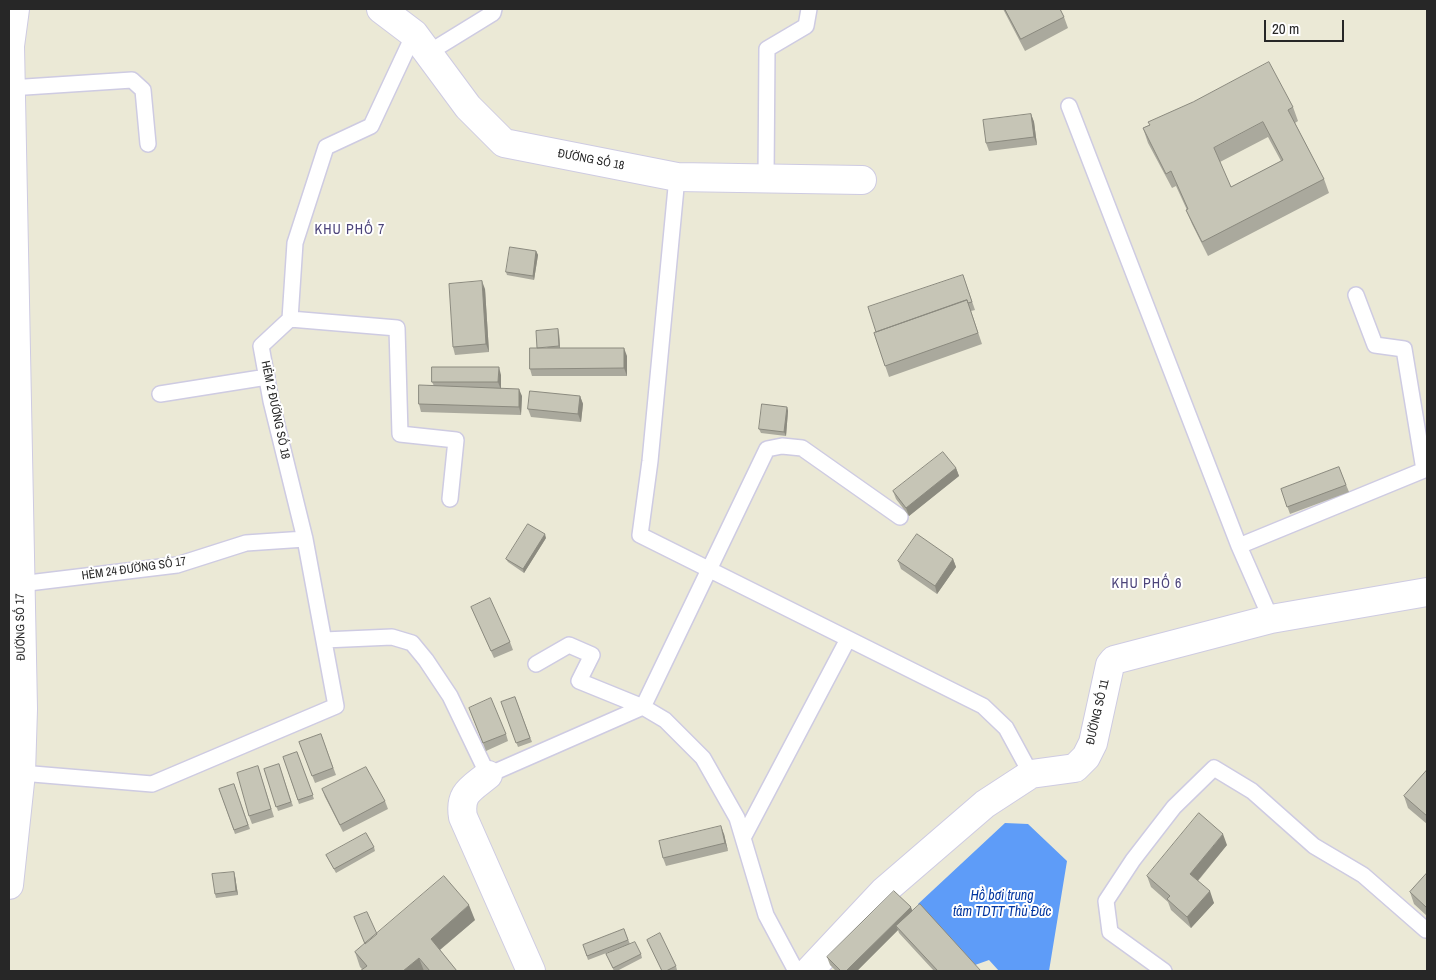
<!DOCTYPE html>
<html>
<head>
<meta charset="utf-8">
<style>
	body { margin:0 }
	#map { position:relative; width:1436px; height:980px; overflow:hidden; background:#ebe9d6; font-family:"Archivo Narrow",sans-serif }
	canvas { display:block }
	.frame { position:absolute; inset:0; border:10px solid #272727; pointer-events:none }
	.scale { position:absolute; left:1264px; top:20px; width:80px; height:22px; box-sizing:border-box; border:2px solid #272727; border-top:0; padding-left:6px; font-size:15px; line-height:18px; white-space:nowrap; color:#272727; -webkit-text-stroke:4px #fff; paint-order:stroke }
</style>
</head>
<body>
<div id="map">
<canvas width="1436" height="980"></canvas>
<div class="frame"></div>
<div class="scale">20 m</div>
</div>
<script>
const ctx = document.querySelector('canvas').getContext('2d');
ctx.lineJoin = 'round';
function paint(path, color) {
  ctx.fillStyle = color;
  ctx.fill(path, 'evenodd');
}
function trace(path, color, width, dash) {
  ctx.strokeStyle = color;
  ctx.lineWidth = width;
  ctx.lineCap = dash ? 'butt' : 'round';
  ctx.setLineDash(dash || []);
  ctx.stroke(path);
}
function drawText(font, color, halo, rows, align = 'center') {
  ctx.font = font + ' "Archivo Narrow",sans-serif';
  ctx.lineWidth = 4;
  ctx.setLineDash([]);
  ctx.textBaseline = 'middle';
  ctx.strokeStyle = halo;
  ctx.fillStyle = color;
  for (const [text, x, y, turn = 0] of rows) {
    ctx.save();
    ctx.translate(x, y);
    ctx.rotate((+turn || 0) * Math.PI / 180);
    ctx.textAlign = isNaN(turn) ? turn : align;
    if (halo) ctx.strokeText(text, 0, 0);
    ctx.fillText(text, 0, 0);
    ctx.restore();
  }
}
const water = new Path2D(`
	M1005,823L1028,824L1067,861L1049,971H999L989,960L975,965L918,904Z`);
const service = new Path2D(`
	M428,53L493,13L494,9
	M10,88L132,80L143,90L148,144
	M1069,106L1239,546L1271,619
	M677,177L650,461L640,535L983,706L1006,728L1031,774
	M766,178L767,49L806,26L809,9
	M290,319L397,328L400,434L456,440L450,499
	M160,394L267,377
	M1239,546L1424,470L1404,349L1375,345L1356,295
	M20,584L177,565L246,543L305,539
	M324,640L392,637L412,643L426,660L450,696L488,775L643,707L665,720L703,758L737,818L766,915L796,971
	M536,664L569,645L592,655L579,681L643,707L767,449L782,446L802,448L900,517
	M21,773L152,784L336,706L305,539L271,401L261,346L290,319L295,243L326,147L371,126L414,34
	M743,838L848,639
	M1164,971L1110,932L1106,901L1133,860L1174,807L1214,768L1252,791L1314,846L1363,875L1426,930`);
const minor = new Path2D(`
	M381,9L414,34L468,107L504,143L677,177L862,180
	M488,775C471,789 459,793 463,817L531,971
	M809,971L884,891L985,804L1031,774L1075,768L1086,757L1093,743L1110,665L1114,660L1271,619L1427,592`);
const tertiary = new Path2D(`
	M9,885L21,773L23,709L10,46L15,9`);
const wall = new Path2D(`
	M1003,9H1060L1064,17L1068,28L1025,51Z
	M1293,107L1298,121L1295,123L1324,179L1329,193L1208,256L1192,224L1186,210H1187L1176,186L1172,188L1148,143L1143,128L1149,125ZM1268,137L1281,161L1231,187L1220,162Z
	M1031,114L1034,122L1037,145L989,151L986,143Z
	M536,251L538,255L534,280L507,275L506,272Z
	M963,275L975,310L971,311L982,344L889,377L874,333Z
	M485,289L489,352L455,355L453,347Z
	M559,333L560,348L627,356V376H532L530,369Z
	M501,375V388L522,396L521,415L421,412L419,404L434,386L432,382Z
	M580,396L583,404L581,422L531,417L528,409Z
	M787,407L788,411L786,436L761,433L759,429Z
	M1339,467L1349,492L1290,514L1281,489Z
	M956,468L959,476L909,516L896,499L893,491Z
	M546,538L524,573L508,562L506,559Z
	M953,559L956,567L937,594L901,569L898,561Z
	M471,607L510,642L513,650L494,658Z
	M515,697L532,742L518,747L501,702Z
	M469,708L506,734L508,741L486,751Z
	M321,734L336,775L315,783L299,742Z
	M297,752L314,799L299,804L283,757Z
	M279,764L293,806L278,811L264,769Z
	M258,766L274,817L252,824L249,816Z
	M1427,770V824L1408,808L1404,796Z
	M234,784L250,829L235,834L219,789Z
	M322,789L385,801L388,809L343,832L325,797Z
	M724,834L728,851L666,866L663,858Z
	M1227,845L1198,881L1214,903L1191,928L1171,910L1168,902L1151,887L1147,876Z
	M374,847L375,851L336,873L326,855Z
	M234,872L235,876L238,895L216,898L215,894Z
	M1427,873V916L1414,904L1410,892Z
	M912,911L981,971H934L899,933L898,930L857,971H836L830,965L827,957Z
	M475,920L440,950L457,971H360L363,970L360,967L355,952L377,934Z
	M624,929L630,944L588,960L583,945Z
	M647,940L676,966L677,970L675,971H662Z
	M606,954H641L642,958L617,971H614Z`);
const shadedWall = new Path2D(`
	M1031,114L1034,122L1037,145L1034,137Z
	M536,251L538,255L534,280L533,276Z
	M482,281L485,289L489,352L486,344Z
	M558,329L559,333L560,350L559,346Z
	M624,348L627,356V376L624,368Z
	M499,367L501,375V390L498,382Z
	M519,389L522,396L521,415L519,407Z
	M580,396L583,404L581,422L578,414Z
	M787,407L788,411L786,436L784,432Z
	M956,468L959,476L909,516L906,508Z
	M545,534L546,538L524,573L523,569Z
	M953,559L956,567L937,594L935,586Z
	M721,826L724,834L728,851L725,843Z
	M1223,834L1227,845L1194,885L1190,874Z
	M234,872L235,876L238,895L236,891Z
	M1210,891L1214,903L1191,928L1187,917Z
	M469,905L475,920L436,953L431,939Z
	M911,907L914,915L896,926L898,930L857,971H846Z
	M419,958L424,971H403Z`);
const building = new Path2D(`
	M1005,9H1060L1064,17L1021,39Z
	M1269,62L1293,107L1288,110L1324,179L1202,242L1186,210L1188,209L1171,171L1166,174L1143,128L1150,125L1148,122L1193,102ZM1263,122L1283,160L1231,187L1214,148Z
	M1031,114L1034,137L986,143L983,120Z
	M510,247L536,251L533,276L506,272Z
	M963,275L972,302L968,303L967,300L876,332L868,307Z
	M482,281L486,344L453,347L449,284Z
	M967,300L978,333L885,366L874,333Z
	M558,329L559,346L537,348L536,331Z
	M530,348H624V368L530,369Z
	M432,367H499L498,382H432Z
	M419,385L519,389V407L419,404Z
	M530,391L580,396L578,414L528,409Z
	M762,404L787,407L784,432L759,429Z
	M943,452L956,468L906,508L893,491Z
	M1339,467L1346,485L1287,507L1281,489Z
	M528,524L545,534L523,569L506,559Z
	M917,534L953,559L935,586L898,561Z
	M490,598L510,642L491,651L471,607Z
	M515,697L530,738L516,743L501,702Z
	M491,698L506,734L483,743L469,708Z
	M321,734L333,768L312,776L299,742Z
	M297,752L313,795L298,800L283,757Z
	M279,764L291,802L276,807L264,769Z
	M258,766L271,809L249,816L237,773Z
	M366,767L385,801L340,825L322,789Z
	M1427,770V816L1404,796Z
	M234,784L248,825L234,830L219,789Z
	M1199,813L1223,834L1190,874L1210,891L1187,917L1167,899L1170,896L1147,876Z
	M721,826L725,843L663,858L659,841Z
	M366,833L374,847L334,869L326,855Z
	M234,872L236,891L215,894L212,874Z
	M1427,873V908L1410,892Z
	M444,876L469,905L431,939L457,971H430L419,958L403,971H360L367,966L355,952Z
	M894,891L911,907L846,971H841L827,957Z
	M920,904L981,971H938L896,926Z
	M367,912L377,934L365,944L354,917Z
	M624,929L628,940L587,956L583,945Z
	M660,933L676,966L666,971H662L647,940Z
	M635,942L641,954L613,968L606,954Z`);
const streetNames = [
	["ĐƯỜNG SỐ 18",591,160,11],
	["HẺM 2 ĐƯỜNG SỐ 18",275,410,78],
	["HẺM 24 ĐƯỜNG SỐ 17",134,569,-8],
	["ĐƯỜNG SỐ 17",21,627,-91],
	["ĐƯỜNG SỐ 11",1098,712,-77]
];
const neighbourhoodNames = [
	["KHU PHỐ 7",350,230],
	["KHU PHỐ 6",1147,584]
];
const waterNames = [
	["Hồ bơi trung",1002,896],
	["tâm TDTT Thủ Đức",1002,912]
];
paint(water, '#5e9cf8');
trace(service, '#cecbe2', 18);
trace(minor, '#cecbe2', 30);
trace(tertiary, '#cecbe2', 30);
trace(service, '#fff', 15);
trace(minor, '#fff', 28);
trace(tertiary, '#fff', 28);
paint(wall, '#aaa99d');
paint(shadedWall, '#8b8a7f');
paint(building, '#c6c5b6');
trace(building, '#8b8a7f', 1);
drawText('12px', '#272727', '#fff', streetNames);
ctx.letterSpacing = '1px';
drawText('14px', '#4c447a', '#fff', neighbourhoodNames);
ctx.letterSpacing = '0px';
drawText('italic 14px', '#02359f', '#fff', waterNames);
</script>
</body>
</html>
